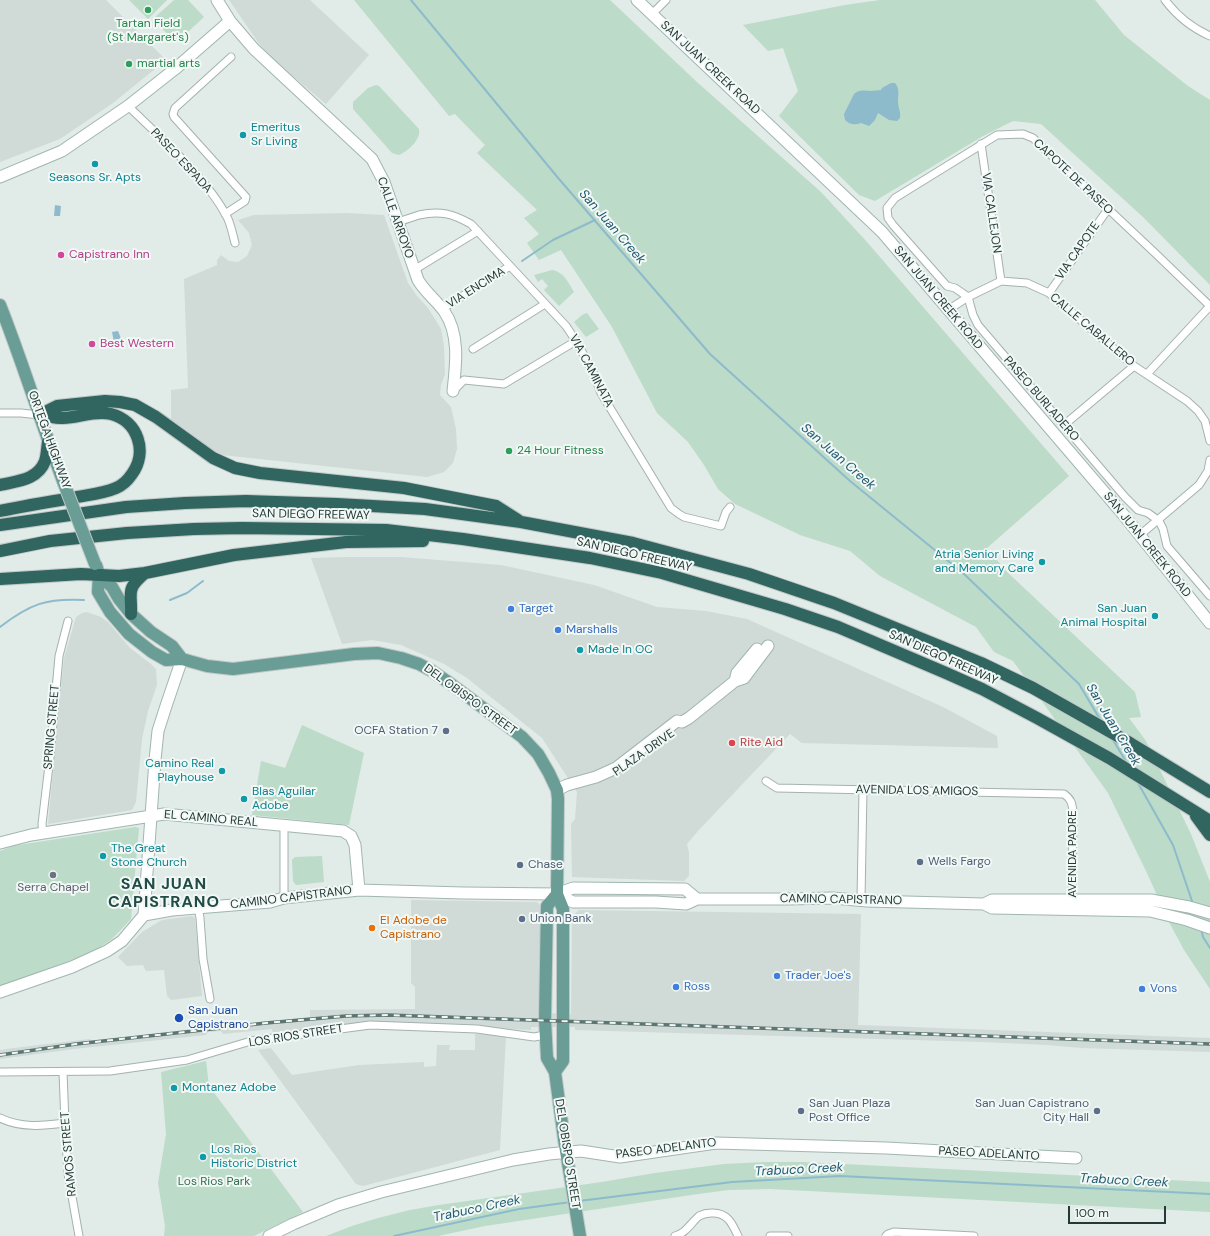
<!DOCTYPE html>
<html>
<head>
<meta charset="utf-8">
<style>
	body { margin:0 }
	#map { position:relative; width:1210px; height:1236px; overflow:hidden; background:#e1ebe8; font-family:"DM Sans",sans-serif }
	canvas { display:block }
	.scale { position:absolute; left:1068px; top:1206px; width:98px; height:18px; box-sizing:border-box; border:2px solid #233a37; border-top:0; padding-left:5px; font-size:12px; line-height:14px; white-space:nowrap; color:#233a37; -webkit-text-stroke:3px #f2f8f5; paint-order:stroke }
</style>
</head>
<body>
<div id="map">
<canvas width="1210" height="1236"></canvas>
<div class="scale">100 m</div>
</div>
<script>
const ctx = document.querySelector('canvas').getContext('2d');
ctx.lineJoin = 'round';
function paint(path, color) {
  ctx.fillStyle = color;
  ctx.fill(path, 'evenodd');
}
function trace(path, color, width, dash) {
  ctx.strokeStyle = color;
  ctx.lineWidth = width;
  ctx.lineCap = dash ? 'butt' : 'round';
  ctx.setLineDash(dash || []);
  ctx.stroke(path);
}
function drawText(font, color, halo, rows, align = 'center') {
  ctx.font = font + ' "DM Sans",sans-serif';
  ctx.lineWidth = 4;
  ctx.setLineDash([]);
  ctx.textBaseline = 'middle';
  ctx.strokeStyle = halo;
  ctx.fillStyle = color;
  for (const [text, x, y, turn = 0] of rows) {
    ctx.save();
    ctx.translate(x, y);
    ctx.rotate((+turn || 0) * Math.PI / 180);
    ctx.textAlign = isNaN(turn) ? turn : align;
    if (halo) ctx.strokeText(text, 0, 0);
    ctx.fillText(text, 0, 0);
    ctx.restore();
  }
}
const built = new Path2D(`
	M0,0H106L166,60L113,103L60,139L0,162Z
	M229,0H310L369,55L326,104L272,59L260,45Z
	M346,213L384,215L408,283L417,296L428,308L441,329L444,346L445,374L441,385L440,395L451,407L456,429L457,449L453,463L444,472L427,477L222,455L212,449L171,419V390L188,388L184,279L217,265V260L221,255L229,261L238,262L247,256L252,245L249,233L238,220L254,215Z
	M346,557H401L501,565L594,585L657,607L706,611L747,619L943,707L997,736L998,748L802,743L790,734L698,831L687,844L689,853V876L684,881L572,877L571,824L575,819L577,792L542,738L467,678L444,664L401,645L372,640L342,644L311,558Z
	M87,612L101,617L109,623L130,648L151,664L156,669L157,685L148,711L142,739L136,802L132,810L48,824L64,658L76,617L82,613Z
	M411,900L537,902L541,906L539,1013L571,1014L572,916L579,910L861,914L858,1025L1210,1038V1052L1081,1048L1047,1045L982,1042L575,1030V1027H531V1030L387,1023L273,1035L272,1029L223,1034L221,1031L208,1032L206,1035L74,1049L0,1059V1050L14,1048L90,1039L91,1041L310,1017V1010L415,1009V987L411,983Z
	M192,916L195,918L202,996L171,1000L167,996L164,970L146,971L143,965L127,966L118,957L142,932L162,920Z
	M475,1034L506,1035L500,1150L363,1186L356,1184L258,1050L271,1048L292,1075L359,1065L424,1062V1067L436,1066L437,1045H450L449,1050H475Z`);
const green = new Path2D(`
	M129,0H167L148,19Z
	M174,0H188L204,17L176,43L153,19Z
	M354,0H610L698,83L821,192L867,242L1069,476L987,548L1006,571L1135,692L1141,717L1129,718L1146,741L1191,834L1210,882V989L1184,950L1169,922L1147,873L1108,793L1013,661L994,652L976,627L880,576L850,551L800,535L735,504L718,489L704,465L688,442L657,413L612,327L561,250L539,260L527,243L539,234L524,218L537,210L477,153L485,145L455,114L449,116Z
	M880,0H1095L1124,35L1188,86L1210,100V285L1143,217L1041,124L1013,121L983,136L875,201L859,195L779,116L798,91L783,48L768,51L743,25L845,5Z
	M376,85L379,86L419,129C421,140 408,151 399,155L392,153L353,109V102L368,88Z
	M552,270C564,272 568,282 574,292L559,306L544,290L548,286L542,279L538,282L534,275Z
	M587,313L599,329L586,337L574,322L582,315Z
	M302,725L364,753L349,825L252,815L261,761L285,768Z
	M135,827L139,828L131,919L112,939L93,952L0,987V851L12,846Z
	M322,856L324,882L296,885L293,881L292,860L295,857Z
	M206,1061L209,1086L303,1212L254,1236H164L165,1226L158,1183L166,1134L161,1072Z
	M764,1162H802L1210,1182V1212L770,1189L728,1190L691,1195L485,1226L438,1236H326L352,1226L378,1218L410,1210L439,1205L602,1182L655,1173L724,1164Z`);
const water = new Path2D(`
	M891,83H895C900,89 898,95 898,102C898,108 901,111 900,118L897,121L889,120L878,113L875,120L869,126L861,123C855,125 850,125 845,120L844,114L854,94C860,89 863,91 870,91C874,91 878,90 881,90L882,88Z
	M55,205L61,206L60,216H54Z
	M118,331L122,341L114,342L112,332Z`);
const stream = new Path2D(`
	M411,0L559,179L710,354L850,481L963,573L1079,684L1101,721
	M522,261L553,240L595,220
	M170,600L187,593L203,581
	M0,627C30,604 46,598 84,600
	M1113,740L1127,763
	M1138,783L1173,845L1193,904
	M1201,929L1203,937L1210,948
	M579,1201L732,1182L840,1176L1210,1194
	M394,1236L519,1209L571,1202`);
const street = new Path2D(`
	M1165,0C1177,16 1192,28 1210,36
	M652,14L666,0
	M128,106C160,137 209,180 228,219C231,226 233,235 235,243
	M981,144L1001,281
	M225,214L245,201L246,197L174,117L173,114L175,108L231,57
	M397,222C405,220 412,217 419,215C440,210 453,214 471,224L566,326L576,341L592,370L601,393L671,508L679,514L684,517L721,526L726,512L730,507
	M414,270L478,231
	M1049,293L1108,209
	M442,309L510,266
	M948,310L968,297L1001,281L1027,283L1049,293L1134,366L1187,401L1198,411L1205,421L1210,441
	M473,349L545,304
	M1147,374L1210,306L1155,253L1033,138L1023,134L997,135L895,198L887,208L888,218L893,225L947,286L955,288L968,297L973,315L978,325L1125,497L1138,510L1148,513L1159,521L1163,529L1167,546L1210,596
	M453,391L464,380L504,384L576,341
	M0,413H21L39,415
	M1064,425L1134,366
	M1140,535L1199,485L1208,471L1210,460
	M766,781L777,788L1064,794C1071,799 1072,803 1073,811L1072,904
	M43,833L42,824L50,757L59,656L68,621
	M284,898V826
	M861,899L863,790
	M198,907L200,918L203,959L210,999
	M0,1072L110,1071L187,1060L251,1041L370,1025L477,1029L534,1037L545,1035
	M63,1072L65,1123L68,1174L79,1236
	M0,1118C21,1128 42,1126 65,1123
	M675,1236C686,1233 690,1224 699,1216C703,1214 707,1213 711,1213C727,1212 732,1223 738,1236
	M770,1236H788
	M886,1236L888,1234L894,1232L974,1236`);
const secondary = new Path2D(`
	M217,0L230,21L254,49L372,159L384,182L418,280C425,292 436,300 444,311C460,334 456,365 453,391
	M637,0L882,232L1122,513L1210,623
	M0,177L62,151L128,106L175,69L230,21
	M735,681L737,673L757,649
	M557,790L567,785L596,777L616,768L677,721L682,722L689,718L735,681L744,678L768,646
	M0,843L31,835L164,814L343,831L351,836L355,845L359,890
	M557,894L573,902H656L686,904L697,899H787L833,898L867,901L984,904L992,900H1151L1189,907L1210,913
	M984,904L992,908L1150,911L1187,920L1210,928
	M144,915L155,760L158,731L166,706L182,659
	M0,992L72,967L107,951L122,941L144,915L172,910L270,902L284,898L359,890L463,893L557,894L573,888L685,889L697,899
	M269,1236L293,1224L338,1205L381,1192L513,1160L549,1154L581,1151L620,1157L716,1143L886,1148L1076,1158`);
const primary = new Path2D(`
	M0,305C23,363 41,423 63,481
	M96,565L99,574L98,592L110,612L129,634L152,652L166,660L182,659L207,666L233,669L354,654L378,653L401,658L419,664L432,671L451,684L522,737L538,754L549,773L557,790L558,799L557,894L563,909V1061L555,1072
	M99,574L112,587L119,599L131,614L151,632L172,646L182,659
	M557,894L547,906L545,1020L547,1058L555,1072L564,1139L580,1236`);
const highway = new Path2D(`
	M39,415L57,406L105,401L120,402L135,405L156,417L213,458L235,468L260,473L404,488L496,506L518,520
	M0,485C17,481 38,480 45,461C47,455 47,448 48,442
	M0,511C24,506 48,502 72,498C86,495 102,494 116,488C123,485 128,480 132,474C148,452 138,421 111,414C94,410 79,418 63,418C55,418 47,416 39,415
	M0,525L126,507L185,503L246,501L337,504L425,509L521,522L633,543L749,574L834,603L981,663L1033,688L1130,743L1210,792
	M0,551L50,541L127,533L194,529L242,528L386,530L463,539L590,558L662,573L785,609L838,627L946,673L982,689L1037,718L1109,758L1210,821
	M0,579L81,574L119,576L145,573L234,555L346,542L423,541
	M131,614C132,592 125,590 145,573
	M1196,816L1210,835`);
const rail = new Path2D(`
	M0,1055L76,1044L266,1023L346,1016L388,1015L1210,1044`);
const primaryBridge = new Path2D(`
	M63,481L95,564`);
const markers = [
	[148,10,4,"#2e9e5b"],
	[129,64,4,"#2e9e5b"],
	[243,135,4,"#0f9aa8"],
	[95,164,4,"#0f9aa8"],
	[61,255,4,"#d1479c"],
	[92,344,4,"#d1479c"],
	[509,451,4,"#2e9e5b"],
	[1042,562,4,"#0f9aa8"],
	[511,609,4,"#3f7fe0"],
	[1155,616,4,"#0f9aa8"],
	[558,630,4,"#3f7fe0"],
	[580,650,4,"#0f9aa8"],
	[446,731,4,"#5c6f8a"],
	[732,743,4,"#e0444e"],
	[222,771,4,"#0f9aa8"],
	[244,799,4,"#0f9aa8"],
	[103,856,4,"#0f9aa8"],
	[920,862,4,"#5c6f8a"],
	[520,865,4,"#5c6f8a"],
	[53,875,4,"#6b7280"],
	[522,919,4,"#5c6f8a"],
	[372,928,4,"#e8710a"],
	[777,976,4,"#3f7fe0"],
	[676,987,4,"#3f7fe0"],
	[1142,989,4,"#3f7fe0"],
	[179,1018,5,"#1a4fb4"],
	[174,1088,4,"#0f9aa8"],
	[801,1111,4,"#5c6f8a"],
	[1097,1111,4,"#5c6f8a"],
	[203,1157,4,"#0f9aa8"]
];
const leisureNames = [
	["Tartan Field",148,24,"center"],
	["(St Margaret's)",148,38,"center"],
	["martial arts",137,64],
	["24 Hour Fitness",517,451]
];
const streetNames = [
	["SAN JUAN CREEK ROAD",710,68,43],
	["PASEO ESPADA",181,161,47],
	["CAPOTE DE PASEO",1073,177,43],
	["VIA CALLEJON",991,213,82],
	["CALLE ARROYO",395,218,70],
	["VIA CAPOTE",1078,251,-55],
	["VIA ENCIMA",476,288,-32],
	["SAN JUAN CREEK ROAD",938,298,50],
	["CALLE CABALLERO",1092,330,40],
	["VIA CAMINATA",591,371,62],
	["PASEO BURLADERO",1041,399,49],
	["ORTEGA HIGHWAY",49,440,70],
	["SAN DIEGO FREEWAY",311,515,1],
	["SAN JUAN CREEK ROAD",1147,545,51],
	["SAN DIEGO FREEWAY",634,555,13],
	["SAN DIEGO FREEWAY",943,658,24],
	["DEL OBISPO STREET",470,700,36],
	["SPRING STREET",52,727,-85],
	["PLAZA DRIVE",644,753,-35],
	["AVENIDA LOS AMIGOS",917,791,1],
	["EL CAMINO REAL",211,819,5],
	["AVENIDA PADRE",1073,854,-90],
	["CAMINO CAPISTRANO",291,898,-7],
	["CAMINO CAPISTRANO",841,900,1],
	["LOS RIOS STREET",296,1036,-9],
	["PASEO ADELANTO",666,1149,-7],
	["RAMOS STREET",69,1154,-95],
	["DEL OBISPO STREET",567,1154,81],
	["PASEO ADELANTO",989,1154,3]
];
const cultureNames = [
	["Emeritus",251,128],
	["Sr Living",251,142],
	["Seasons Sr. Apts",95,178,"center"],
	["Atria Senior Living",1034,555,"right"],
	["and Memory Care",1034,569,"right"],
	["San Juan",1147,609,"right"],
	["Animal Hospital",1147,623,"right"],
	["Made In OC",588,650],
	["Camino Real",214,764,"right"],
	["Playhouse",214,778,"right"],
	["Blas Aguilar",252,792],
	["Adobe",252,806],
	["The Great",111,849],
	["Stone Church",111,863],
	["Montanez Adobe",182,1088],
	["Los Rios",211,1150],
	["Historic District",211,1164]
];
const hotelNames = [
	["Capistrano Inn",69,255],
	["Best Western",100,344]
];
const shopNames = [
	["Target",519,609],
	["Marshalls",566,630],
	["Trader Joe's",785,976],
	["Ross",684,987],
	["Vons",1150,989]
];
const serviceNames = [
	["OCFA Station 7",438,731,"right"],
	["Wells Fargo",928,862],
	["Chase",528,865],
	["Union Bank",530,919],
	["San Juan Plaza",809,1104],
	["Post Office",809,1118],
	["San Juan Capistrano",1089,1104,"right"],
	["City Hall",1089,1118,"right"]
];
const healthNames = [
	["Rite Aid",740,743]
];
const worshipNames = [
	["Serra Chapel",53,888]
];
const foodNames = [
	["El Adobe de",380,921],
	["Capistrano",380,935]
];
const transitNames = [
	["San Juan",188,1011],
	["Capistrano",188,1025]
];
const parkNames = [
	["Los Rios Park",214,1182]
];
const waterNames = [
	["San Juan Creek",612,227,49],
	["San Juan Creek",838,457,41],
	["San Juan Creek",1113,725,59],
	["Trabuco Creek",799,1170,-3],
	["Trabuco Creek",1124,1181,3],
	["Trabuco Creek",477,1209,-12]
];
const districtNames = [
	["SAN JUAN",164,885],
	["CAPISTRANO",164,903]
];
paint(built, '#d0dad7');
paint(green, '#bcdbc8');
paint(water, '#8dbbcc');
trace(stream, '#8dbbcc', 2);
trace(street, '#a4b2af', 9);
trace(secondary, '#a1b6b1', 13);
trace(primary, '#c1c8c7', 14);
trace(highway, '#c1c8c7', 14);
trace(street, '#fff', 7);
trace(secondary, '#fff', 11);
trace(primary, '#699d96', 12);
trace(highway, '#316560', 12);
trace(rail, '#5d7672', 3.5);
trace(rail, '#f2f8f5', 2, [6]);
trace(primaryBridge, '#c1c8c7', 14, []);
trace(primaryBridge, '#699d96', 12);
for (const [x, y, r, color] of markers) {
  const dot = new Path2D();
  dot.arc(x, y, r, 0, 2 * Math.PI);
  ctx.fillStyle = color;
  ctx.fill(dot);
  trace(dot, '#f2f8f5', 1.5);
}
drawText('12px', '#27864d', '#f2f8f5', leisureNames, 'left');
drawText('12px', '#233a37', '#f2f8f5', streetNames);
drawText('12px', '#0d838f', '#f2f8f5', cultureNames, 'left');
drawText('12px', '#b23c85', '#f2f8f5', hotelNames, 'left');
drawText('12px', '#366cbe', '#f2f8f5', shopNames, 'left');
drawText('12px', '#4e5e75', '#f2f8f5', serviceNames, 'left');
drawText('12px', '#be3a42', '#f2f8f5', healthNames, 'left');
drawText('12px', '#5b616d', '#f2f8f5', worshipNames);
drawText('12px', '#c56008', '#f2f8f5', foodNames, 'left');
drawText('12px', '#164399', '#f2f8f5', transitNames, 'left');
drawText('12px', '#306e50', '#f2f8f5', parkNames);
drawText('italic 13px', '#215b72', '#f2f8f5', waterNames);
ctx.letterSpacing = '1px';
drawText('bold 16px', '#204b46', '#f2f8f5', districtNames);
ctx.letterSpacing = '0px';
</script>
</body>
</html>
